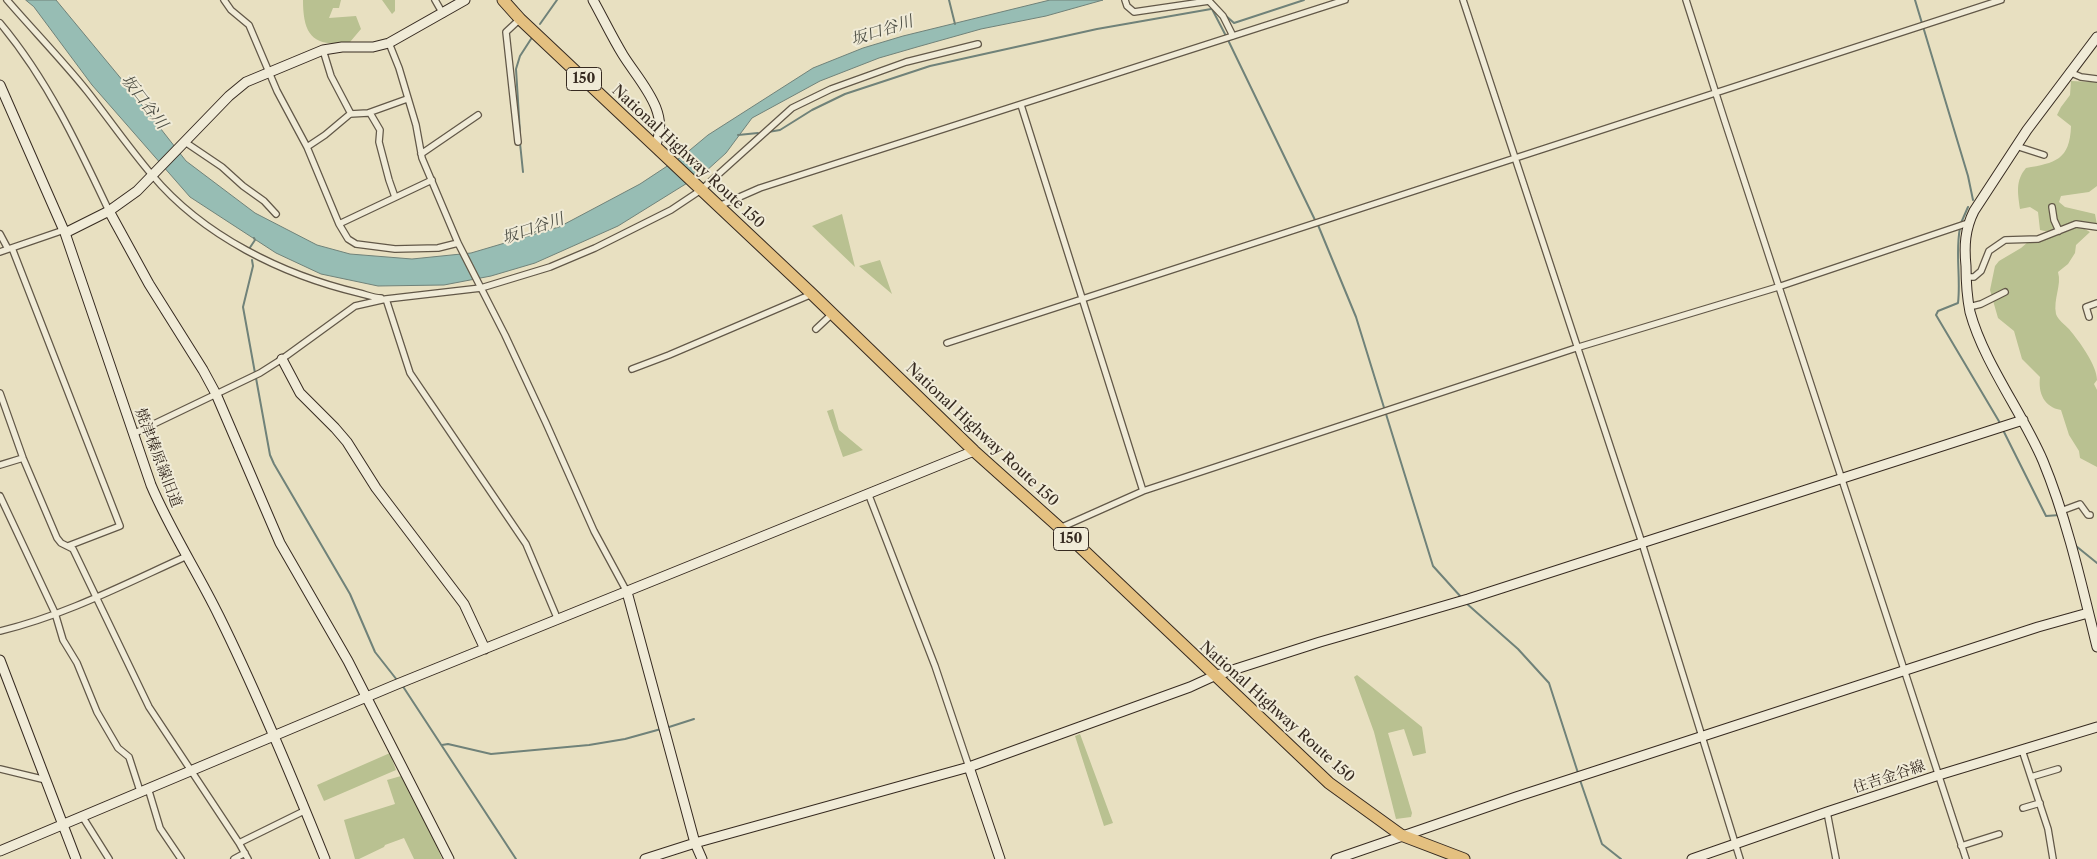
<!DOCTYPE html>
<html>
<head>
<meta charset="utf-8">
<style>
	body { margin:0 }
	canvas { display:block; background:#e8e0c1 }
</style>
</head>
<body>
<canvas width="2097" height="859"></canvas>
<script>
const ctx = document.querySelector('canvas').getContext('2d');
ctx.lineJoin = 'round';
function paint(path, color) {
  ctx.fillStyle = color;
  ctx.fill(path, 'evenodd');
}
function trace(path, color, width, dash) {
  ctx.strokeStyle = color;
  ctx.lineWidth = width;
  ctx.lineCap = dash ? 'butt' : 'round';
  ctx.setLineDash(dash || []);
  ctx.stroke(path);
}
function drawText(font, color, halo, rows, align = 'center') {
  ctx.font = font + ' "Libre Caslon Text","Noto Serif JP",serif';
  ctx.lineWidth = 4;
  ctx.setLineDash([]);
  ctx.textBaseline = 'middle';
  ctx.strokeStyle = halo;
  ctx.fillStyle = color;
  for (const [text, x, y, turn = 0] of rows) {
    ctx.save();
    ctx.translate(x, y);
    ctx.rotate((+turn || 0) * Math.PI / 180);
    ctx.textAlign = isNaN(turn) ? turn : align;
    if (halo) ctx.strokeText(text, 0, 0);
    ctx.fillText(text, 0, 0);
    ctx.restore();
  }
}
const green = new Path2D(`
	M303,0H341L339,8H333L329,18L356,16L361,29L350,42C313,48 303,35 303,0Z
	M382,0H395V11L392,14Z
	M2097,78V186L2089,192L2061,196L2059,202L2065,207L2095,214L2097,225L2081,227L2090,232L2076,245L2075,253L2068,264L2058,272C2062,285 2053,299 2056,314C2058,320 2065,325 2069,329C2079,341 2097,365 2097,380L2094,384L2097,390V467L2080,458L2079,451L2069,435L2061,410C2044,407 2038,393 2040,377L2022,359L2014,331L1998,318L1990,290L1995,266L1999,261L2021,248L2028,242L2053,233L2040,230L2038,212L2030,207L2020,209C2018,193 2015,181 2026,168C2055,163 2070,160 2071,126L2057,115L2061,107L2070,95L2071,81L2093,82Z
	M842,214L855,267L812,226Z
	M880,260L892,294L859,266Z
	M833,409L839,430L863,450L843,457L827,411Z
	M1357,675L1422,727L1426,753L1413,756L1404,729L1388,733L1412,813L1411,817L1396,819L1374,732L1354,677Z
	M1080,734L1113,823L1104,826L1075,736Z
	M390,753L396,770L324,801L317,785Z
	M401,776L430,829L442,859H414L404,838L385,845L384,847L359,859H355L344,820L395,804L387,780Z`);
const water = new Path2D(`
	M26,0H56L128,87L186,161L255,213L317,245L350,254L412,259L471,253L559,227L640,184L684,155L708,135L813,68L863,48L903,36L1050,0H1103L1046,16L981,29L917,47L879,58L820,81L752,118L726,153L705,172L618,226L535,263L491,276L444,285L378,286L321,274L276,253L190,197L92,85L34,7Z`);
const stream = new Path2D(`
	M949,0L955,24
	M1915,0L1968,176L1973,200
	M1212,9L1226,36
	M1225,15L1234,23L1304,0
	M540,24L557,0
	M1228,40L1315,220
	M768,132L780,130L812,110L845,94L930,66L1097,29L1211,9
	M520,133L516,69L520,56L531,39
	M738,135L758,133
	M520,143L523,172
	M1961,223L1968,207
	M1318,225L1356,317L1433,566L1461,597
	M1960,228C1955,252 1961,278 1958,303L1938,311L1936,315L2000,423
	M531,235L536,230
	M249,249L255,240L254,238
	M252,260L253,266L243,307L255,373
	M256,378L270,455L274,464L350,594L375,652L397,680
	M2003,430L2046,516L2060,515
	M2075,543L2076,546L2097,563
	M1466,603L1518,649L1549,683L1578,773
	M402,685L516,859
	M666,728L694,719
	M442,745L448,744L491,754L589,745L625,739L661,729
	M1580,780L1602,844L1621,859`);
const street = new Path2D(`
	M7,0C33,30 62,60 87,91C109,119 129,148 152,175C203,236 283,275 359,293C367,295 374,298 381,298
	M224,0L231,10L249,25L277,91L307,147L339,224L348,239L356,244L395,249L438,248L458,243
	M435,0L443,14
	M1125,0L1127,6L1134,12L1209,1L1223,16L1233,36
	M1463,0L1642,543L1740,859
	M1686,0C1777,287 1874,572 1966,859
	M0,23C47,79 78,145 109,211
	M389,43L399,68L416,125L422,158L458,243L505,335L546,423L594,531L627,592
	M323,50L331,76L351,114
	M2069,72L2081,77L2097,79
	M1021,105L1143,491
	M370,113L380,130L379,142L389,180L395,197
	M185,142L222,167L243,186L264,201L276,214
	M518,142L506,32L520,19
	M2016,146L2044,155
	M307,147L325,135L350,114L368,113L407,99
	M421,154L478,115
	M719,206L760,188L1345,0
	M2052,207L2054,220L2059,231
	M339,224L432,180
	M0,234L8,249
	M12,248L120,526L68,546
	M0,252L64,230
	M1966,277H1974L1981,271L1989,251L2005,240L2038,239L2076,224L2097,227
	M386,299L410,373L526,544L558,620
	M1969,307L1981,304L2005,292
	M2089,317L2086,307L2097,303
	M816,329L832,314
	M947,343L2001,0
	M632,369L669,355L812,294
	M0,393L23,458L57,538L61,543L73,549L149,707L239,843L248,859
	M133,434L260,373L282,359L355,306L386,299L481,288L550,267L595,248L671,210L701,190L792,108L831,89L906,62L978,44
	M0,465L23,458
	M868,493L935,666L969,767
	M0,496L55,613L63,640L77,663L97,712L118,748L129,757L140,791
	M2061,511L2080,504L2088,515H2090
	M1060,528L1143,491L1579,347L1778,287L1968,223
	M0,631C64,616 127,583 187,556
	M2022,750L2048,829L2053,859
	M0,769L46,780
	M2031,777L2058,769
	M148,788L160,828L181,859
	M2023,808L2040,803
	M1827,812L1836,859
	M82,816L109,859
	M239,843L306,810
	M1961,846L1999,834
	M234,859L245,853`);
const secondary = new Path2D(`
	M593,0C603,18 612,37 623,55C639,81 672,113 655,146
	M2097,37L2027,130L1974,211C1965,229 1964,246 1966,266C1966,281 1967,297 1970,312C1984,363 2022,412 2043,461C2067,519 2082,586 2097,647
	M0,85L65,233L151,485C170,530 197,571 219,616C258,695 292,777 325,859
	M109,211L149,284L203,370L216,394L280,543L348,661L449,859
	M65,233L109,211L137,191L229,96L246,82L323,50L342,47H373L389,43L465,0
	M282,359L300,393L335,428L347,442L376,488L464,604L485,649
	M627,592L695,843L702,859
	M0,660L76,859
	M969,767L1000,859
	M0,851L395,685L974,451
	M645,859L695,843L969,767L1190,687L1214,676L1320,642L1468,599L2023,420
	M1336,859L1516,797L2038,627L2088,613
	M1692,859L1827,812L1939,775L2097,727`);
const highway = new Path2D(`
	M503,0L520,19L812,294L974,451L1060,528L1329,783L1401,835L1464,859`);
const shields = [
	[584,79,35],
	[1071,539,35]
];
const shieldNames = [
	["150",584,79],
	["150",1071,539]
];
const streetNames = [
	["National Highway Route 150",688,157,43],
	["National Highway Route 150",982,435,43],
	["焼津榛原線旧道",158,458,69],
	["National Highway Route 150",1277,712,42],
	["住吉金谷線",1889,777,-18]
];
const waterNames = [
	["坂口谷川",882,31,-18],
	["坂口谷川",144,102,52],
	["坂口谷川",533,229,-19]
];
paint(green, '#b9c191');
paint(water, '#97bdb4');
trace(water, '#708279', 1);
trace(stream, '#708279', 2);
trace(street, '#625848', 8);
trace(secondary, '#362a20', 11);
trace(highway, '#362a20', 13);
trace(street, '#f0ebd7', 5.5);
trace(secondary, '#f0ebd7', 9);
trace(highway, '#e4c080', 11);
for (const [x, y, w] of shields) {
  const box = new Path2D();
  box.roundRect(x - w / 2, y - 11.5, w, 23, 4);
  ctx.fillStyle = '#f0ebd7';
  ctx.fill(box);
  trace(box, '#362a20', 1);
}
drawText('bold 14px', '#362a20', null, shieldNames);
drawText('15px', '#362a20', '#f0ebd7', streetNames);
drawText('italic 16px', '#4e4f45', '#f0ebd7', waterNames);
</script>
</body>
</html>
